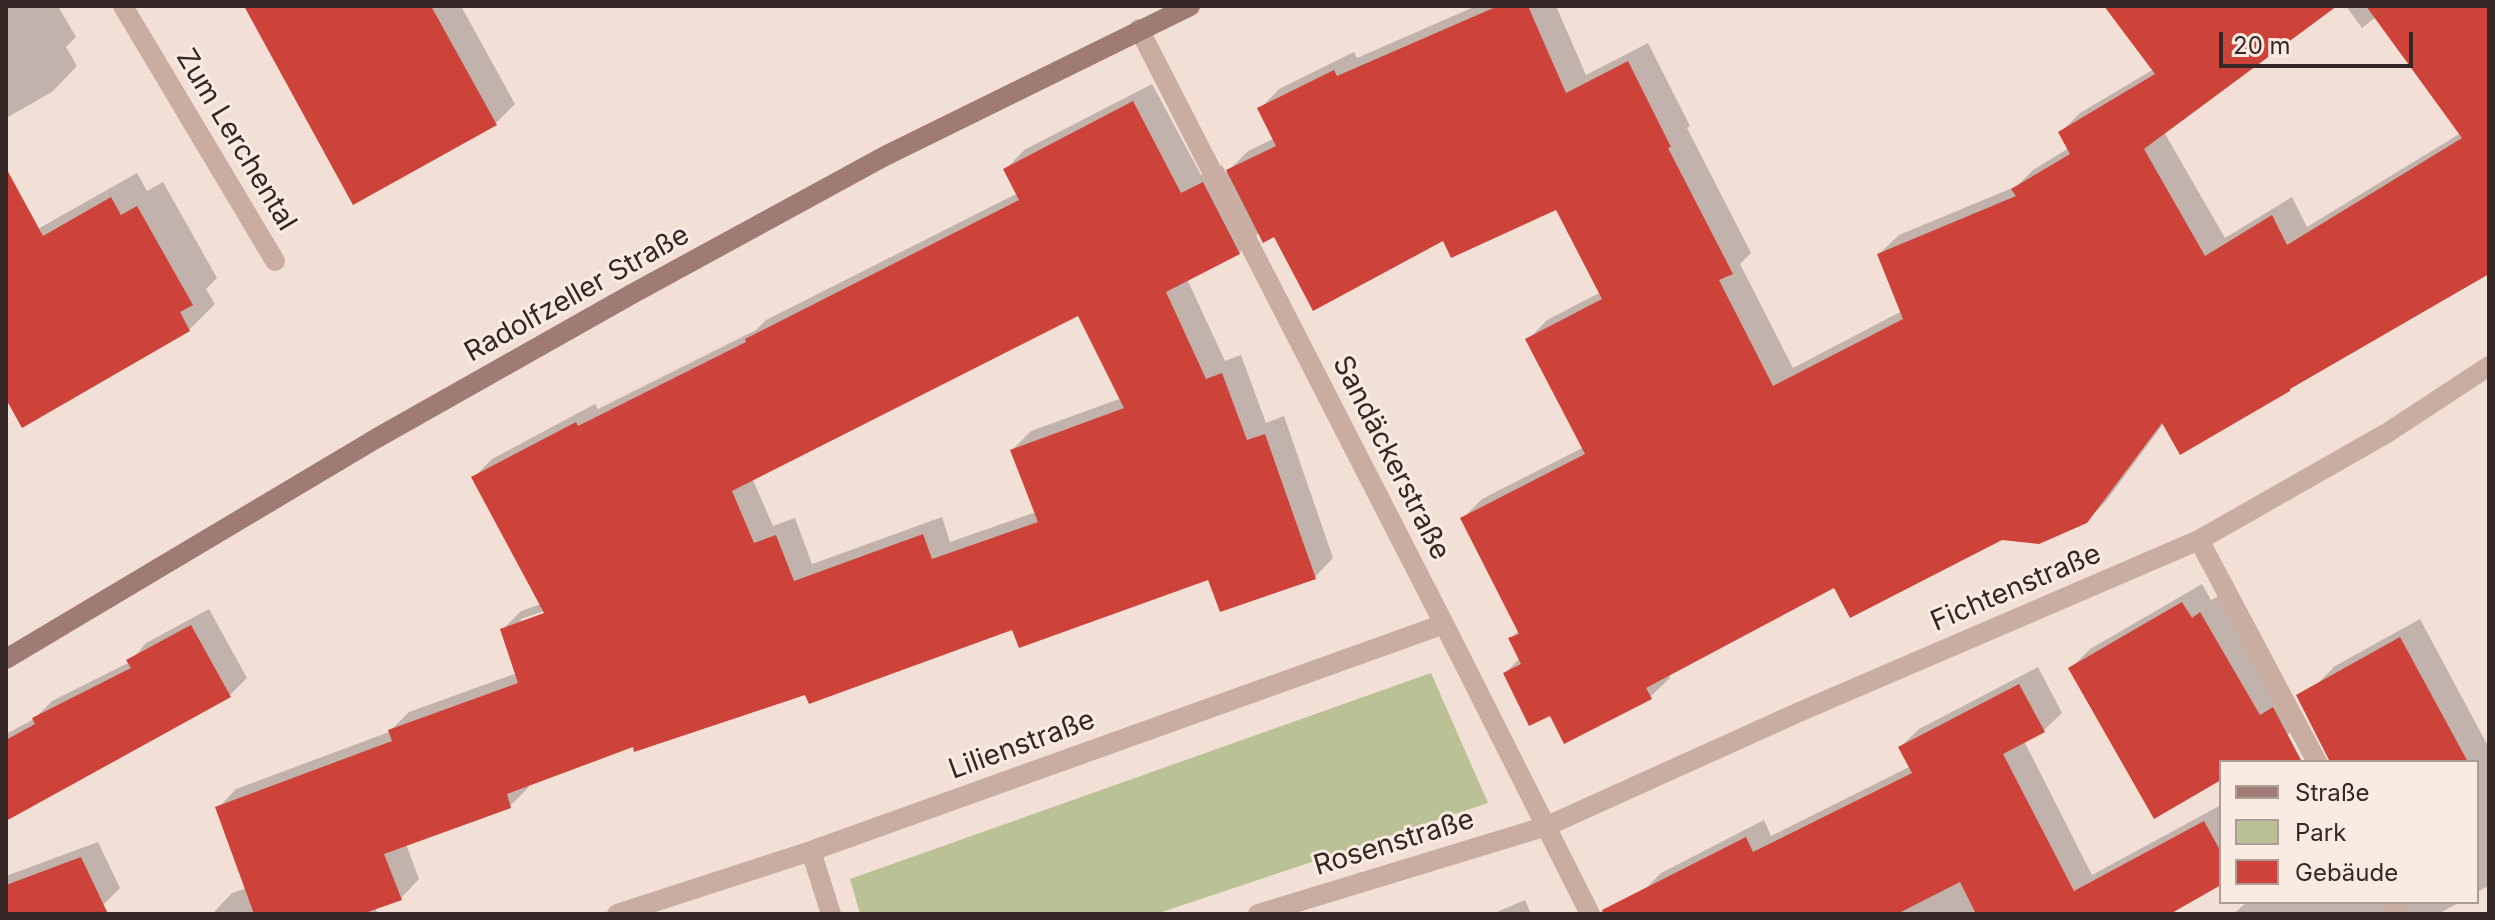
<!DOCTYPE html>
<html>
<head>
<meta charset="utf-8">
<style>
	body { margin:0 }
	#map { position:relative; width:2495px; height:920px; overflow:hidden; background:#f2e0d6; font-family:Inter,sans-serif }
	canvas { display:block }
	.frame { position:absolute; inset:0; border:8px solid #342725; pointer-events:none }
	.legend { position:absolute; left:2219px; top:760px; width:260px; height:144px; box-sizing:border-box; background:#faebe2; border:2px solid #ab9d96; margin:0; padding:10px 14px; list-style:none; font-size:24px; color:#342725 }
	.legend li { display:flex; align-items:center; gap:16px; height:40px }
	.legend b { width:40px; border:2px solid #ab9d96 }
	.scale { position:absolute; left:2219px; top:32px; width:194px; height:36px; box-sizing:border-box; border:4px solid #342725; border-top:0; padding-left:10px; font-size:24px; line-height:28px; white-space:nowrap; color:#342725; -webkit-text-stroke:6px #faebe2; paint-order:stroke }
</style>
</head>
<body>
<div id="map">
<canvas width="2495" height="920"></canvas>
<div class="frame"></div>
<ul class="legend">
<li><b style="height:10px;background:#9e7b73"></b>Straße</li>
<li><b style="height:22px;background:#bac195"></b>Park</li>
<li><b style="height:22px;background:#cd4339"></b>Gebäude</li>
</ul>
<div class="scale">20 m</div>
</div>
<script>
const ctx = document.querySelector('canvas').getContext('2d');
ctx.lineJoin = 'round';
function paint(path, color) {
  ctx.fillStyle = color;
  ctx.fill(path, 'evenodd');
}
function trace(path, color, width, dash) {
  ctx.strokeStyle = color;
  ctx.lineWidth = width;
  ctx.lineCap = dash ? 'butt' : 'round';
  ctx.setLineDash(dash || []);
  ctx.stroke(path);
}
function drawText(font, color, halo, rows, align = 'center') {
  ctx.font = font + ' Inter,sans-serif';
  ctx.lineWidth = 6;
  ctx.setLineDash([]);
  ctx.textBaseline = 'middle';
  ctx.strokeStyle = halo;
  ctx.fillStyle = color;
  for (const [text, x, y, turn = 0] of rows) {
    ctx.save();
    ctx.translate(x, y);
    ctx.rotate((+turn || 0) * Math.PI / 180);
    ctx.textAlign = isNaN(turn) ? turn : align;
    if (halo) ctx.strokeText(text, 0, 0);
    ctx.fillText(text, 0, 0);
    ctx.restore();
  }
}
const green = new Path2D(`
	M1431,673L1488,803L1156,914H860L850,879Z`);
const shadow = new Path2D(`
	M6,6H58L76,37L66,47L77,66L52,92L6,118Z
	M246,6H461L515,104L496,123Z
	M1476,6H1556L1586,75L1648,43L1690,126L1687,128L1751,253L1740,264L1793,368L1902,311L1879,254L1899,235L2017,186L2033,170L2069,148L2061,132L2080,113L2154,69L2107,6H2333L2164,132L2225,238L2292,197L2307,227L2461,133L2376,17L2362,28L2346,6H2489V175L2164,423L2106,501L2086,522L2002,538L1835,586L1668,674L1670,678L1650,697L1550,714L1505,673L1520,658L1510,639L1519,630L1463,518L1482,499L1584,447L1528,340L1547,320L1601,292L1557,207L1444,238L1275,234L1260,232L1239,253L1187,279L1225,361L1241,355L1266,423L1284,416L1333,558L1315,577L1210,578L1014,628L634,745L528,784L529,787L510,806L406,844L419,879L401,898L375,907L378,914H214V912L232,893L247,888L218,808L236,789L389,732L409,712L517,673L502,630L521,611L541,604L473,478L492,459L595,404L598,409L756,330L766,320L1018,193L1006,169L1024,150L1152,84L1201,175L1222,165L1226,173L1248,151L1275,138L1260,109L1279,89L1354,52L1357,58ZM1078,313L1122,398L1031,431L1012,450L1036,512L950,542L942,517L812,564L795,518L773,526L752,478ZM553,608L554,612L521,623V619Z
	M137,173L147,191L163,182L217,278L206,289L215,304L189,330L6,402V247Z
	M2202,584L2211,600L2220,595L2297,726L2277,745L2248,762H2221V778L2071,668L2090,649Z
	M209,609L247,678L230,695L6,818V734L34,719L52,701L130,662L146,643Z
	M2420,619L2489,748V886L2477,892V762H2357L2316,685L2335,666Z
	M2038,667L2062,713L2043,731L2024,741L2092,875L2221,805V883L2165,914H1654L1643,891L1661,873L1764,820L1771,836L1911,766L1900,747L1919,729Z
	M98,842L120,888L103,905L85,914H6V876Z
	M1525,900L1531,914H1492Z
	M2247,902H2460L2438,914H2233Z`);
const building = new Path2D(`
	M244,6H431L497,125L353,205Z
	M1498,6H1528L1566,93L1628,61L1671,147L1668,148L1733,274L1719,280L1773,386L1903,319L1877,254L2016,196L2011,189L2070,154L2058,132L2155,74L2104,6H2337L2144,149L2205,256L2272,215L2287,245L2462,138L2366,6H2489V274L2290,389V391L2180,455L2162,423L2087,523L2039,544L2002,540L1850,618L1834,588L1646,688L1652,699L1564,744L1550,716L1529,726L1503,673L1521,664L1508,638L1519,634L1460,518L1585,454L1525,339L1602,299L1556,210L1451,258L1443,241L1313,311L1274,237L1263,243L1226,170L1276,146L1257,108L1334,70L1337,76Z
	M1133,101L1181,193L1203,182L1240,254L1166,292L1206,379L1222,373L1247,440L1265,434L1316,579L1220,612L1208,580L1019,648L1012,630L809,704L805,695L634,752L633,747L507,794L511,808L384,854L402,900L362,914H254L215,807L392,741L388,730L518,683L500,629L544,613L471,477L576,422L578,426L746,342L745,339L1019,200L1003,169ZM1078,316L1124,408L1010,450L1038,522L932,559L923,534L794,581L776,535L754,543L732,491Z
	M6,168L43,236L111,197L121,215L137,206L193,305L180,312L190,331L22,428L6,399Z
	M2182,602L2192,618L2200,612L2260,715L2273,707L2302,762H2221V780L2154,819L2068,668Z
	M191,625L231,697L6,821V740L35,724L32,718L131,668L126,660Z
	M2400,637L2468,762H2330L2296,695Z
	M2019,684L2045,732L2003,754L2074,891L2204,821L2221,852V885L2170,914H1976L1960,882L1897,914H1603L1602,910L1746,837L1753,852L1912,773L1898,747Z
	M81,857L108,914H6V885Z`);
const street = new Path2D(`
	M123,6L275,261
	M1139,29L1444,624L1590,914
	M2199,540L2317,762
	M811,851L831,914
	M2392,902L2398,914
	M617,914L811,851L1444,624
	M1258,914L1547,826L1797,713L2199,540L2387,433L2489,366`);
const secondary = new Path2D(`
	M6,659L377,438L632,294L885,156L1190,6`);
const streetNames = [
	["Zum Lerchental",236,140,59],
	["Radolfzeller Straße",577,294,-29],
	["Sandäckerstraße",1391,458,63],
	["Fichtenstraße",2016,588,-23],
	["Lilienstraße",1022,745,-20],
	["Rosenstraße",1394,843,-17]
];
paint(green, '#bac195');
paint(shadow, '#0003');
paint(building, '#cd4339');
trace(street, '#caada1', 20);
trace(secondary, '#9e7b73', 20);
drawText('28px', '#342725', '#faebe2', streetNames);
</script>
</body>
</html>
